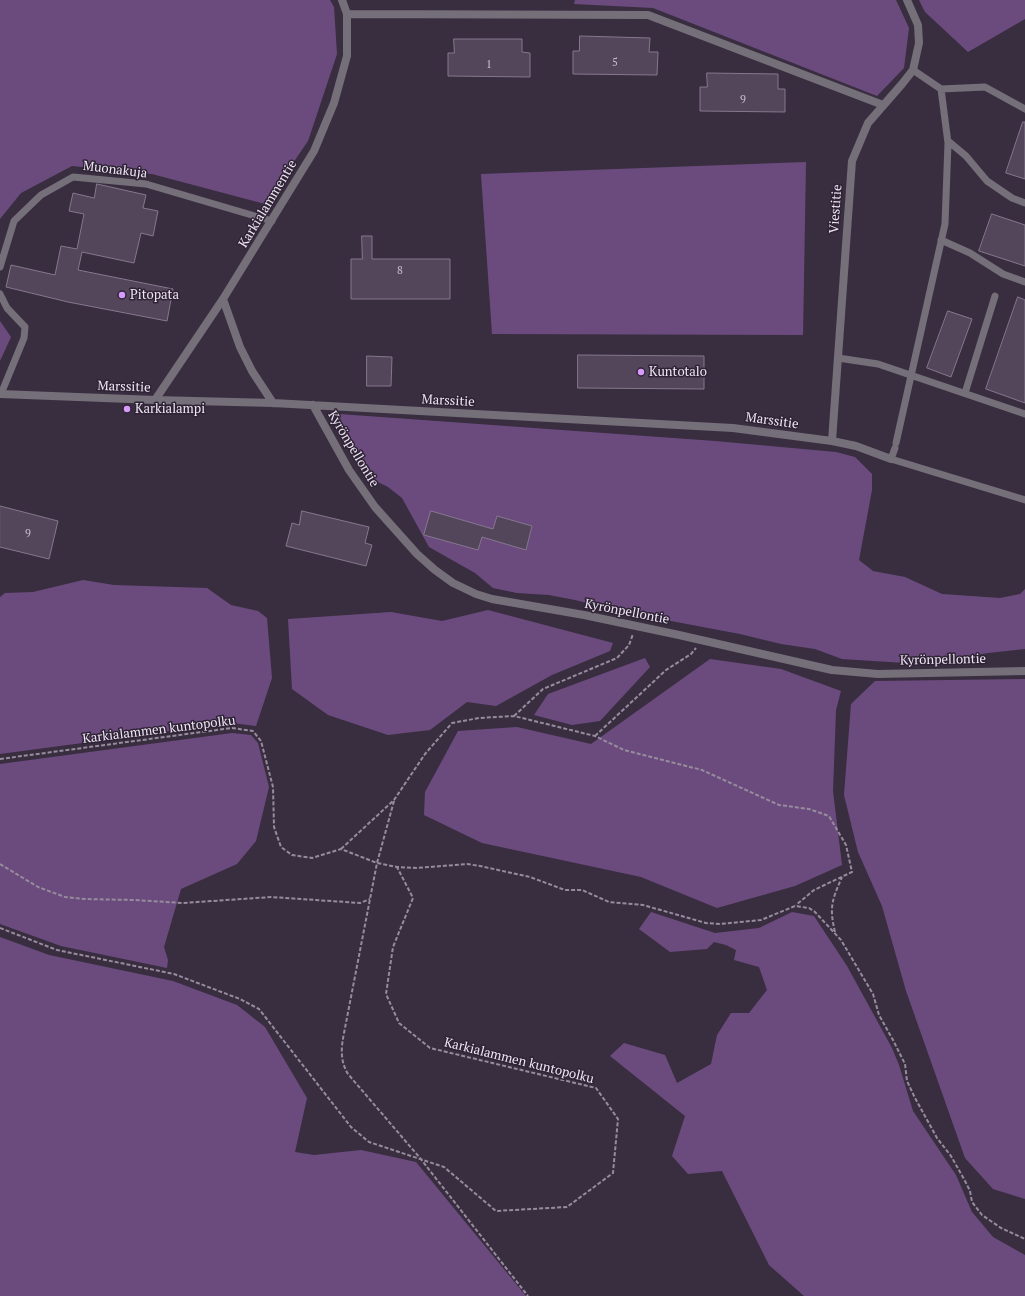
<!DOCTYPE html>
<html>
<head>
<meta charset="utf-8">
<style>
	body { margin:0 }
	canvas { display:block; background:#392d40 }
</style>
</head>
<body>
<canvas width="1025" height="1296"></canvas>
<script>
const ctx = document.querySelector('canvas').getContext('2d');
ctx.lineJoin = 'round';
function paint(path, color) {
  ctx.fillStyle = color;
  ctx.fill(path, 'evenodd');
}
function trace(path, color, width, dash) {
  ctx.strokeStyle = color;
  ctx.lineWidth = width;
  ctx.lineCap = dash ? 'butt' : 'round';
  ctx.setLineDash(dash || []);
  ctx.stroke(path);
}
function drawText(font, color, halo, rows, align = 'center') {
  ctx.font = font + ' "PT Serif",serif';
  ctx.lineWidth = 3;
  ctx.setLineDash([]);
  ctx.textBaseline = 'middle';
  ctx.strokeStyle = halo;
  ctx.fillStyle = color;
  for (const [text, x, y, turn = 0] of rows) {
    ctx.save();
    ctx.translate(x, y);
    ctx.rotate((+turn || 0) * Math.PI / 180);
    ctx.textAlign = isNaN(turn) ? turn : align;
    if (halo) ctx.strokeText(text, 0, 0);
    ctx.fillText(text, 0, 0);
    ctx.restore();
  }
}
const green = new Path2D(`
	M0,0H330L334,7L337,54L308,141L265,204L152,174L72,166L21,193L0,219Z
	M575,0H896L909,28L904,68L877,96L653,8L574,4Z
	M919,0H1025V19L968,52L925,12Z
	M806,162L803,335L492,334L481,174Z
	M0,321L11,337L0,361Z
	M339,414L715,441L836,452L855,457L872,474V490L859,560L873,571L905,577L942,594L1000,598L1020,594L1025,589V649L988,653L945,660L905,663L842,659L815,649L781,644L740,634L618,611L575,600L549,595L517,593L493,588L475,573L429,547L402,498L388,487L374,480L347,444Z
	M83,580L114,585L207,588L231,605L258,611L267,618L272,678L256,726L232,723L0,754V597L5,593L33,592Z
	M488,610L613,643L610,651L552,675L496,706L467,702L430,730L388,735L328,715L292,689L288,619L391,612L442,621Z
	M645,658L650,667L600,721L572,725L534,715L548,694Z
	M710,659L781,669L841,691L836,710L833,791L842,865L795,886L717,908L641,877L482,843L424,815L425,792L458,731L517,727L591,744Z
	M1025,679V1199L993,1189L965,1158L906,991L882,906L858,852L844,795L851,704L875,681Z
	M232,733L251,735L258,743L269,787L256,841L237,864L181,889L164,947L168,960L167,968L61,946L0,924V764Z
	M651,912L715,933L759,928L792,912L814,916L847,966L892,1048L899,1065L913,1111L956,1175L972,1212L993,1237L1025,1255V1296H804L769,1265L722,1171L688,1174L672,1156L685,1116L610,1056L624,1043L665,1055L677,1083L711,1064L717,1035L731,1013H749L767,990L759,967L734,960L736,950L726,945L714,942L707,949L670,952L639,929Z
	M0,937L49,955L173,981L237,1005L265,1027L307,1098L295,1152L314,1155L361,1150L416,1162L526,1296H0Z`);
const building = new Path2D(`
	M580,36L650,38L649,52H658L657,75L573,74V51H579Z
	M454,39H522V52L530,53V77L448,76V53H454Z
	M707,73L778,74V89H785V112L700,111V87H707Z
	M1023,122H1025V179L1006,173Z
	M97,184L146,195L143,208L158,211L153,236L141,233L134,263L82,252L78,270L173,289L167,321L68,302L6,287L11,265L55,275L61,246L77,249L84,214L69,211L73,193L94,198Z
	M992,214L1025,225V266L979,251Z
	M362,236H372V259H450V299H351V259H362Z
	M1018,297L1025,300V403L986,389Z
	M948,311L972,319L951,377L927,368Z
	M578,355L704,356V389L578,388Z
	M367,356L392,357L391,386H367Z
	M0,506L58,521L49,559L0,547Z
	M302,511L369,527L365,543L372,545L366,566L286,546L292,523L299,525Z
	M431,511L493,529L497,516L532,526L526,550L482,537L478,550L424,535Z`);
const path = new Path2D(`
	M514,716L543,689L617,658L629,645L633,634
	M595,736L666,670L691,654L696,648
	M0,759L232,728L253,731L261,741L273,787L274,827L281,847L292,855L312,858L341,849L377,863L397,867L417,868L467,864L480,866L530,877L565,890H582L609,902L643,905L706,923L720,924L761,920L795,906L809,908L815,912L841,940L873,994L879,1015L893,1040L905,1064L907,1081L915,1098L937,1138L951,1156L965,1181L970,1191L972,1202L982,1215L1001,1228L1025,1239
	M394,801L377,863L344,1033C341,1048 340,1061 348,1074L420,1158L528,1296
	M341,849L394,800L425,754L452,723L479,718L514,716L595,736L624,750L702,770L779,805L809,809L829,816L846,845L852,872L814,890L796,905
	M0,864L38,887L65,897L84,899L134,900L183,903L271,897L360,903L370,899
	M0,928L57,950L174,974L240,999L259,1009L351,1127L369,1142L444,1167L496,1211L567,1207L613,1173L618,1119L596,1088L430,1048L399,1023L386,994L393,947L413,898L397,867
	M835,932C829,907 832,900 842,877`);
const lane = new Path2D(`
	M941,89L985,87L1025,109
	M948,141L966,156L987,181L1012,198L1025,203
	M941,240L970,253L1003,274L1025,282
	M0,267L14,221L41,195L73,177L146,184L272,221
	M0,294L7,308L25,327L24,338L1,394
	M838,358L878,364L1025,414
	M965,393L995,296
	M896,443L945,224L948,143L941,89L913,70
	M895,448L891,459L1025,500`);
const street = new Path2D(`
	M347,14L648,15L883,105
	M223,299L240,347L252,371L273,403
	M0,394L155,400L273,403L733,428L832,441L856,446L891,459
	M155,400L223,299L314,151L334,103L347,56V14L342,0
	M313,405L349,470L375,507L417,554L435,570L453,583L476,594L492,599L584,615L679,635L832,670L878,674L1025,671
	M832,441L852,161L868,123L902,84L913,70L919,43L918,25L907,0`);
const markers = [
	[122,295,4,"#d79bf9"],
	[641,372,4,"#d79bf9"],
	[127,409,4,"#d79bf9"]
];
const numberNames = [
	["5",615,63],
	["1",489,65],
	["9",743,100],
	["8",400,271],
	["9",28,534]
];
const streetNames = [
	["Muonakuja",115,170,7],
	["Karkialammentie",268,204,-59],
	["Viestitie",836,209,-86],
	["Marssitie",124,387,2],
	["Marssitie",448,401,3],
	["Marssitie",772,421,8],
	["Kyrönpellontie",353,449,59],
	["Kyrönpellontie",627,612,11],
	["Kyrönpellontie",943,660,-1],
	["Karkialammen kuntopolku",159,730,-7],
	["Karkialammen kuntopolku",519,1061,14]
];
const poiNames = [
	["Pitopata",130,295],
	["Kuntotalo",649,372],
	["Karkialampi",135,409]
];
paint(green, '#6b4b7e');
paint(building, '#53465b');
trace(building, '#85778d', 1);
trace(path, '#968c9c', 2, [4, 2]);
trace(lane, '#756f79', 7);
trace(street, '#756f79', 8);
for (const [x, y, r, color] of markers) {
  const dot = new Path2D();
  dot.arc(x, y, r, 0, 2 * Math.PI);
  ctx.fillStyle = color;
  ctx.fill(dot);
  trace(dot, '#2f2336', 1.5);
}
drawText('11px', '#c7becd', null, numberNames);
drawText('13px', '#eee6f3', '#2f2336', streetNames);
drawText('13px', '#eee6f3', '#2f2336', poiNames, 'left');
</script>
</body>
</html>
